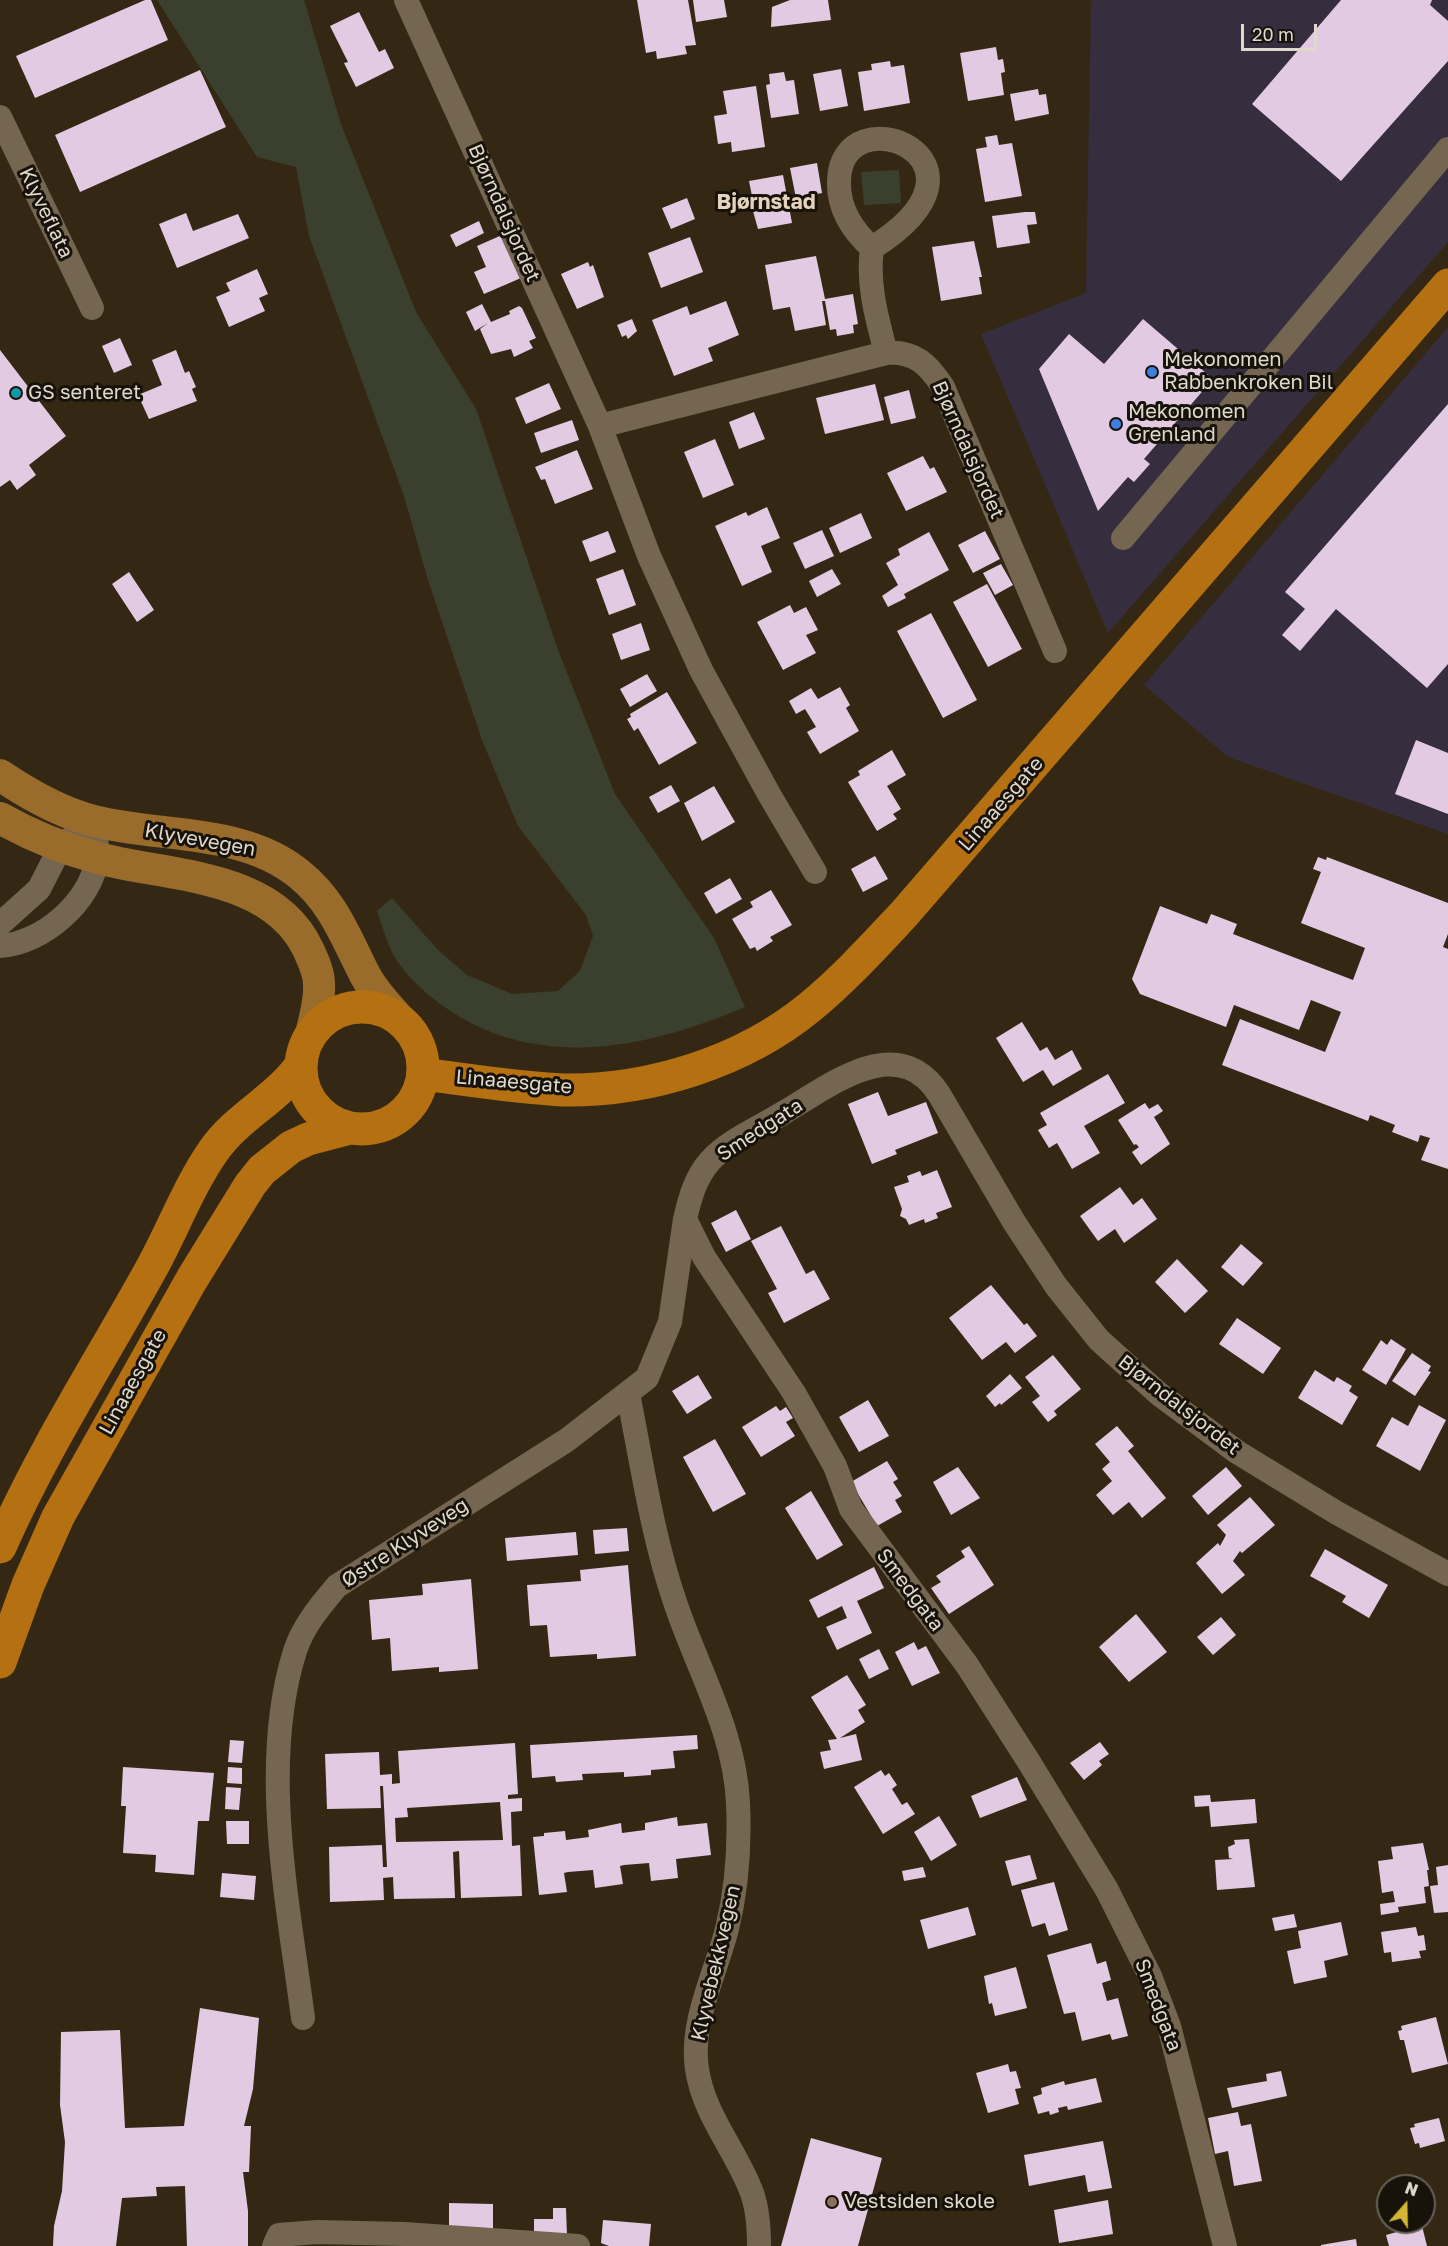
<!DOCTYPE html>
<html>
<head>
<meta charset="utf-8">
<style>
	body { margin:0 }
	#map { position:relative; width:1448px; height:2246px; overflow:hidden; background:#342815; font-family:"Golos Text",sans-serif }
	canvas { display:block }
	.north { position:absolute; left:1376px; top:2174px; width:60px; height:60px; box-sizing:border-box; background:#17120a; border:2px solid #676158; border-radius:50%; rotate:20deg; font-size:16px; font-weight:700; line-height:24px; text-align:center; color:#e0d8cc }
	.north::after { content:''; display:block; margin:auto; width:21px; height:27px; background:#d3b635; clip-path:polygon(50% 0,100% 100%,50% 72%,0 100%) }
	.scale { position:absolute; left:1241px; top:24px; width:76px; height:27px; box-sizing:border-box; border:3px solid #e0d8cc; border-top:0; padding-left:8px; font-size:18px; line-height:21px; white-space:nowrap; color:#e0d8cc; -webkit-text-stroke:4px #17120a; paint-order:stroke }
</style>
</head>
<body>
<div id="map">
<canvas width="1448" height="2246"></canvas>
<div class="north">N</div>
<div class="scale">20 m</div>
</div>
<script>
const ctx = document.querySelector('canvas').getContext('2d');
ctx.lineJoin = 'round';
function paint(path, color) {
  ctx.fillStyle = color;
  ctx.fill(path, 'evenodd');
}
function trace(path, color, width, dash) {
  ctx.strokeStyle = color;
  ctx.lineWidth = width;
  ctx.lineCap = dash ? 'butt' : 'round';
  ctx.setLineDash(dash || []);
  ctx.stroke(path);
}
function drawText(font, color, halo, rows, align = 'center') {
  ctx.font = font + ' "Golos Text",sans-serif';
  ctx.lineWidth = 6;
  ctx.setLineDash([]);
  ctx.textBaseline = 'middle';
  ctx.strokeStyle = halo;
  ctx.fillStyle = color;
  for (const [text, x, y, turn = 0] of rows) {
    ctx.save();
    ctx.translate(x, y);
    ctx.rotate((+turn || 0) * Math.PI / 180);
    ctx.textAlign = isNaN(turn) ? turn : align;
    if (halo) ctx.strokeText(text, 0, 0);
    ctx.fillText(text, 0, 0);
    ctx.restore();
  }
}
const commercial = new Path2D(`
	M1091,0H1448V242L1108,633L981,334L1086,293Z
	M1448,327V834L1228,757L1144,685Z`);
const green = new Path2D(`
	M157,0H304L341,124L416,312L476,409L558,650L615,794L714,938L745,1007C647,1049 536,1072 443,1006C426,994 403,973 393,954C386,940 382,925 377,911L392,898L438,950L467,975L512,994L558,991L580,971L593,936L586,915L518,826L482,740L428,580L404,496L309,236L296,167L257,157Z
	M899,170L901,203L864,205L861,172Z`);
const building = new Path2D(`
	M145,0H151L168,40L35,98L16,56Z
	M637,0H688L696,45L685,46L687,54L657,59L656,51L646,53Z
	M693,0H724L727,17L696,22Z
	M790,0H828L831,20L771,27L772,7Z
	M1341,0H1432L1430,5L1448,21V61L1341,181L1252,104Z
	M359,12L379,52L385,49L394,68L356,87L344,63L348,62L330,26Z
	M996,47L998,60L1003,59L1005,72L1001,73L1004,95L968,101L960,53Z
	M890,61L891,67L904,65L910,103L864,111L858,72L872,70L871,64Z
	M841,69L848,106L820,111L813,74Z
	M200,70L226,127L80,192L55,135Z
	M784,72L786,81L794,80L799,114L771,118L766,85L770,84L769,74Z
	M756,86L765,147L732,152L731,142L718,144L714,116L727,114L723,91Z
	M1038,89L1039,95L1046,94L1049,114L1015,121L1010,94Z
	M997,135L999,145L1012,143L1022,196L985,202L976,149L987,147L985,137Z
	M817,163L822,193L796,198L790,168Z
	M783,175L792,223L758,229L749,197L752,196L749,181Z
	M687,198L695,219L671,229L662,208Z
	M1025,212H1035L1037,224L1027,225L1030,243L997,248L992,216Z
	M186,213L193,231L238,214L249,238L177,268L159,224Z
	M479,221L484,233L456,247L450,235Z
	M502,235L521,278L484,294L474,272L486,267L477,246Z
	M690,237L703,272L661,288L648,253Z
	M974,241L982,277H979L982,294L941,301L932,247Z
	M816,256L825,299L853,294L858,324L853,325L854,333L837,336L836,329L830,330L825,301H822L826,325L795,331L790,307L773,310L765,265Z
	M588,262L590,267L593,265L604,297L577,309L561,274Z
	M257,269L268,294L259,298L265,311L229,327L216,297L230,291L226,283Z
	M726,301L739,335L708,348L713,361L674,376L652,320L687,306L690,315Z
	M482,304L491,322L510,314L509,311L519,306L522,308L536,338L529,341L533,348L514,357L511,349L491,354L480,329L488,323L475,331L466,312Z
	M632,319L637,331L628,339L626,335L622,337L617,325Z
	M1143,319L1213,379L1144,459L1150,464L1134,482L1128,477L1098,511L1039,369L1069,334L1104,364Z
	M120,338L132,365L114,373L102,346Z
	M0,350L66,436L29,465L36,475L17,490L10,480L0,487Z
	M176,350L185,373L189,371L196,387L192,389L197,401L149,419L138,395L162,385L152,360Z
	M549,383L561,409L526,424L515,398Z
	M875,384L884,420L825,434L816,398Z
	M909,390L916,418L891,424L884,397Z
	M1448,404V664L1427,688L1336,609L1300,651L1282,635L1305,609L1285,592Z
	M754,412L765,439L739,449L729,422Z
	M572,420L579,440L541,453L534,433Z
	M715,439L734,485L703,498L684,452Z
	M577,450L593,489L555,504L545,479L541,480L535,467Z
	M923,456L930,469L934,467L947,492L906,511L887,473Z
	M767,507L780,538L761,546L772,572L742,586L715,526L746,512L748,516Z
	M861,513L872,538L840,553L829,528Z
	M822,530L834,556L805,569L793,543Z
	M608,531L616,552L590,562L582,541Z
	M985,531L1000,559L973,573L958,545Z
	M929,532L949,570L904,594L906,598L888,607L882,596L898,585L886,563L900,555L898,549Z
	M1001,564L1013,585L995,595L983,573Z
	M623,569L636,605L609,615L596,579Z
	M832,569L841,584L817,597L809,581Z
	M129,572L154,610L137,622L112,584Z
	M987,584L1022,649L988,667L953,602Z
	M790,605L794,613L806,607L818,630L806,635L816,653L783,670L757,622Z
	M931,613L977,700L943,718L897,631Z
	M641,623L650,650L621,660L612,634Z
	M647,674L657,691L630,707L620,689Z
	M840,687L850,705L846,708L859,731L820,754L807,732L816,727L805,709L796,714L789,701L811,688L818,699Z
	M667,692L697,743L659,765L638,728L634,731L627,719L631,717L630,714Z
	M1416,740L1448,753V814L1395,794Z
	M892,750L906,775L887,786L901,809L893,814L897,819L877,831L848,782L860,775L858,771Z
	M671,785L680,801L658,813L649,797Z
	M714,786L735,822L702,841L684,803Z
	M875,856L888,879L863,892L851,869Z
	M1318,857L1326,860L1327,857L1448,903V934L1443,947L1448,949V1169L1421,1160L1430,1138L1420,1135L1418,1142L1392,1132L1395,1125L1370,1115L1368,1121L1222,1065L1240,1019L1325,1052L1341,1012L1311,1000L1299,1030L1234,1005L1226,1027L1140,994L1132,979L1160,906L1207,924L1211,914L1237,924L1233,934L1353,980L1365,948L1301,923L1321,872L1313,869Z
	M730,878L742,899L716,914L704,893Z
	M771,890L792,925L770,937L773,941L757,951L755,947L750,949L732,919L753,907L750,902Z
	M1022,1022L1040,1051L1047,1047L1055,1060L1072,1050L1082,1069L1053,1086L1043,1070L1023,1082L996,1038Z
	M1108,1074L1125,1103L1084,1126L1100,1153L1072,1169L1057,1143L1049,1148L1038,1130L1047,1125L1040,1113Z
	M878,1092L888,1116L926,1102L938,1133L895,1150L897,1154L872,1164L848,1104Z
	M1145,1103L1149,1109L1158,1104L1163,1111L1154,1117L1170,1144L1141,1165L1132,1152L1139,1147L1136,1144L1134,1145L1118,1120Z
	M937,1170L952,1207L936,1213L938,1218L925,1223L924,1219L909,1225L906,1219L900,1216L902,1209L894,1187L909,1182L907,1176L920,1171L922,1176Z
	M1120,1187L1133,1205L1142,1198L1157,1219L1124,1243L1115,1229L1098,1241L1080,1216Z
	M736,1210L751,1239L726,1252L711,1223Z
	M781,1226L806,1274L814,1270L830,1299L784,1323L768,1293L777,1289L751,1241Z
	M1241,1244L1263,1263L1243,1286L1221,1267Z
	M1177,1259L1208,1291L1185,1313L1155,1282Z
	M991,1285L1024,1325L1027,1323L1037,1336L1015,1353L1006,1342L982,1360L949,1318Z
	M1237,1318L1281,1348L1263,1374L1219,1344Z
	M1391,1339L1406,1349L1386,1385L1362,1370L1381,1340L1387,1345Z
	M1412,1353L1431,1366L1428,1371L1431,1372L1415,1396L1392,1381Z
	M1053,1355L1081,1389L1054,1411L1057,1415L1048,1422L1032,1402L1040,1396L1025,1377Z
	M1315,1370L1334,1382L1337,1377L1352,1386L1349,1391L1358,1397L1342,1425L1298,1398Z
	M1010,1374L1022,1388L1001,1405L1000,1403L995,1407L986,1396Z
	M698,1375L712,1398L687,1414L672,1391Z
	M868,1400L889,1436L859,1452L839,1417Z
	M1419,1405L1446,1420L1420,1471L1376,1446L1392,1417L1408,1426Z
	M776,1406L780,1411L786,1407L793,1418L786,1422L795,1436L761,1457L742,1427Z
	M1117,1426L1134,1446L1128,1451L1166,1498L1142,1518L1129,1502L1113,1515L1096,1495L1112,1481L1102,1469L1110,1462L1095,1444Z
	M715,1439L746,1494L713,1512L683,1457Z
	M887,1461L898,1479L893,1482L902,1496L895,1500L902,1512L877,1526L851,1482Z
	M958,1467L980,1498L951,1515L933,1482Z
	M1226,1467L1242,1486L1208,1515L1192,1496Z
	M811,1491L843,1545L817,1560L785,1508Z
	M1250,1497L1275,1525L1242,1553L1240,1551L1233,1561L1245,1575L1222,1594L1196,1563L1218,1543L1220,1546L1226,1535L1217,1525Z
	M627,1528L629,1551L595,1554L593,1530Z
	M576,1532L578,1555L507,1561L505,1538Z
	M969,1546L994,1585L949,1614L931,1588L941,1582L936,1576L965,1557L961,1551Z
	M1325,1549L1388,1585L1369,1618L1342,1602L1346,1596L1310,1576Z
	M628,1565L636,1656L597,1659V1654L550,1657L547,1625L530,1626L527,1585L581,1581L580,1570Z
	M874,1567L884,1588L857,1601L872,1633L837,1650L826,1627L847,1618L842,1606L818,1618L809,1600Z
	M471,1579L478,1669L439,1672V1667L392,1671L390,1638L372,1640L369,1600L423,1595L422,1584Z
	M1136,1614L1167,1652L1129,1682L1099,1647Z
	M1221,1617L1236,1635L1213,1655L1197,1637Z
	M914,1642L918,1650L926,1646L940,1673L912,1686L895,1652Z
	M879,1649L889,1669L869,1679L859,1659Z
	M847,1675L866,1705L858,1710L865,1722L840,1738L856,1734L862,1760L824,1769L820,1752L831,1750L828,1740L837,1739L811,1697Z
	M697,1735L698,1749L673,1751L675,1768L651,1770V1775L624,1777V1772L582,1774L583,1780L556,1782L555,1776L532,1778L530,1745Z
	M230,1740L244,1741L242,1763L228,1762Z
	M1100,1742L1109,1754L1099,1761L1102,1765L1084,1780L1070,1763Z
	M515,1743L518,1794L508,1795V1799L522,1798V1811L511,1812L512,1846L520,1845L522,1896L461,1898L459,1851L453,1852L455,1898L394,1899L393,1877L383,1878L384,1900L330,1902L329,1847L382,1845L383,1867H387L383,1786H380L381,1808L327,1809L325,1754L379,1752L380,1775L392,1774V1784L400,1783L398,1751ZM500,1802L503,1840L396,1842L395,1818L408,1817L407,1808Z
	M123,1767L214,1773L209,1821H198L194,1875L155,1872L156,1855L123,1853L126,1806H121Z
	M228,1767L242,1768V1784L227,1783Z
	M881,1770L885,1776L889,1773L897,1785L892,1789L902,1805L907,1802L915,1814L883,1834L854,1787Z
	M1017,1777L1027,1800L980,1818L971,1796Z
	M226,1787L241,1788L239,1810L225,1809Z
	M1210,1795L1211,1802L1255,1799L1257,1823L1211,1827L1209,1806L1195,1807L1194,1796Z
	M939,1816L957,1845L931,1861L914,1832Z
	M677,1817L678,1826L707,1823L711,1855L676,1859L678,1878L651,1881L649,1863L624,1865L620,1866L623,1884L595,1888L593,1870L568,1872L564,1873L567,1892L539,1895L533,1837L544,1836V1833L565,1831L566,1840L589,1837L588,1830L621,1823L622,1833L645,1830V1823Z
	M226,1821H249V1844H227Z
	M1249,1839L1255,1887L1217,1890L1215,1860L1233,1859L1229,1858L1228,1847L1235,1844L1234,1840Z
	M1423,1843L1429,1870H1427L1429,1886L1424,1887L1426,1903L1398,1907L1399,1912L1381,1915L1380,1904L1395,1902L1393,1891L1382,1893L1378,1861L1393,1859L1391,1847Z
	M1030,1855L1037,1879L1012,1886L1005,1861Z
	M1448,1865V1912L1434,1913L1430,1886L1438,1885L1436,1867Z
	M923,1867L926,1877L904,1881L902,1871Z
	M222,1873L256,1876L254,1900L220,1897Z
	M1054,1882L1068,1930L1049,1936L1045,1923L1032,1927L1021,1890Z
	M968,1907L976,1935L928,1949L920,1920Z
	M1294,1914L1297,1927L1275,1931L1272,1918Z
	M1341,1922L1348,1955L1324,1961L1327,1977L1294,1984L1287,1951L1301,1948L1298,1931Z
	M1416,1927L1418,1936L1424,1935L1426,1950L1419,1951L1421,1958L1392,1962L1391,1952L1384,1953L1381,1932Z
	M1091,1943L1097,1964L1106,1961L1111,1980L1102,1983L1107,2001L1118,1998L1128,2036L1112,2040L1110,2034L1082,2041L1075,2012L1064,2014L1047,1955Z
	M1016,1967L1027,2008L995,2016L992,2003L989,2004L984,1976Z
	M200,2008L259,2018L253,2089L244,2126H251L249,2172H243L248,2211V2246H187L185,2186L156,2187L157,2196L122,2198L116,2246H53L54,2226L62,2191L65,2142L60,2105L61,2032L120,2030L125,2128L184,2126Z
	M1436,2017L1448,2064L1412,2073L1404,2040H1400L1398,2031L1402,2030L1401,2026Z
	M1008,2064L1010,2072L1016,2071L1021,2088L1015,2089L1019,2104L988,2113L976,2073Z
	M1281,2071L1287,2096L1232,2108L1227,2088L1267,2081L1266,2074Z
	M1096,2078L1102,2102L1068,2110L1067,2106L1058,2108L1059,2112L1050,2115L1049,2111L1038,2114L1033,2097L1042,2094L1041,2088L1064,2081L1065,2085Z
	M1238,2112L1241,2126L1251,2124L1262,2181L1234,2186L1228,2151L1215,2154L1208,2118Z
	M1439,2118L1445,2141L1420,2148L1419,2143L1415,2144L1410,2128L1415,2127L1414,2124Z
	M811,2138L882,2158L858,2246H781Z
	M1103,2141L1112,2188L1088,2192L1085,2175L1029,2186L1024,2155Z
	M1108,2200L1113,2234L1059,2243L1054,2210Z
	M449,2203L493,2204V2229H449Z
	M553,2208H566L567,2236H534V2219H553Z
	M603,2220L651,2224L649,2246H609L601,2243Z
	M1402,2222H1421L1427,2246H1389L1386,2235L1404,2230Z
	M1356,2239L1357,2246H1321V2245Z`);
const minor = new Path2D(`
	M406,0L600,426L649,556L701,670L770,796L815,872
	M0,117L92,308
	M872,248C853,231 838,208 839,181C841,91 1014,160 872,248C867,285 877,318 886,353
	M600,426L886,353C915,351 928,364 943,387L1055,651
	M1123,538L1448,149
	M0,924L39,889L61,846L93,821
	M0,946C42,944 92,901 97,858C99,847 94,832 93,821
	M628,1394C642,1463 652,1535 675,1602C697,1668 735,1732 738,1803C740,1846 737,1888 727,1929C715,1975 690,2022 697,2069C704,2116 736,2150 752,2193C758,2210 759,2228 759,2246
	M303,2018C288,1902 259,1765 295,1651C303,1626 321,1605 337,1586L567,1440L647,1378L670,1322L685,1219
	M274,2246L279,2235L317,2232L404,2234L578,2246
	M1225,2246L1169,2026L1150,1976L1107,1890L1029,1762L967,1665L851,1509L835,1466L794,1393L704,1257L685,1219C690,1198 695,1178 710,1161C729,1140 759,1128 783,1113C830,1086 897,1030 939,1094L1014,1222L1056,1286L1099,1340L1159,1394L1237,1452L1337,1513L1448,1574`);
const major = new Path2D(`
	M0,775C28,794 62,813 94,821C161,838 243,828 299,874C333,901 346,938 365,975C374,992 387,1005 399,1019
	M0,818C30,835 64,849 98,858C168,877 272,873 308,949C313,960 319,972 319,984C320,1000 315,1018 311,1034`);
const highway = new Path2D(`
	M301 1068a61 61 0 1 1 122 0a61 61 0 1 1-122 0Z
	M423,1074C470,1080 517,1088 564,1090C650,1091 743,1062 810,1007C844,979 874,946 904,914L1448,285
	M0,1547C42,1451 99,1363 150,1271C172,1232 188,1187 214,1150C238,1116 276,1100 301,1065
	M0,1662L28,1585L58,1517L192,1279L250,1185L262,1170L291,1147L308,1139L350,1128`);
const markers = [
	[1152,372,6,"#3f7fe0"],
	[16,393,6,"#0f9aa8"],
	[1116,424,6,"#3f7fe0"],
	[832,2202,6,"#8d6e63"]
];
const streetNames = [
	["Klyveflata",46,213,64],
	["Bjørndalsjordet",504,213,66],
	["Bjørndalsjordet",968,450,66],
	["Linaaesgate",1001,804,-49],
	["Klyvevegen",200,840,10],
	["Linaaesgate",514,1082,5],
	["Smedgata",760,1130,-33],
	["Linaaesgate",133,1382,-61],
	["Bjørndalsjordet",1179,1405,38],
	["Østre Klyveveg",405,1543,-33],
	["Smedgata",910,1590,53],
	["Klyvebekkvegen",716,1963,-77],
	["Smedgata",1158,2005,69]
];
const poiNames = [
	["Mekonomen",1164,360],
	["Rabbenkroken Bil",1164,383],
	["GS senteret",28,393],
	["Mekonomen",1128,412],
	["Grenland",1128,435],
	["Vestsiden skole",844,2202]
];
const neighbourhoodNames = [
	["Bjørnstad",766,202]
];
paint(commercial, '#362e3e');
paint(green, '#3a402d');
paint(building, '#e2cae3');
trace(minor, '#746651', 24);
trace(major, '#9a6c2b', 32);
trace(highway, '#b47011', 33);
for (const [x, y, r, color] of markers) {
  const dot = new Path2D();
  dot.arc(x, y, r, 0, 2 * Math.PI);
  ctx.fillStyle = color;
  ctx.fill(dot);
  trace(dot, '#17120a', 2);
}
drawText('20px', '#e0d8cc', '#17120a', streetNames);
drawText('20px', '#e0d8cc', '#17120a', poiNames, 'left');
drawText('bold 21px', '#e4d4bc', '#17120a', neighbourhoodNames);
</script>
</body>
</html>
